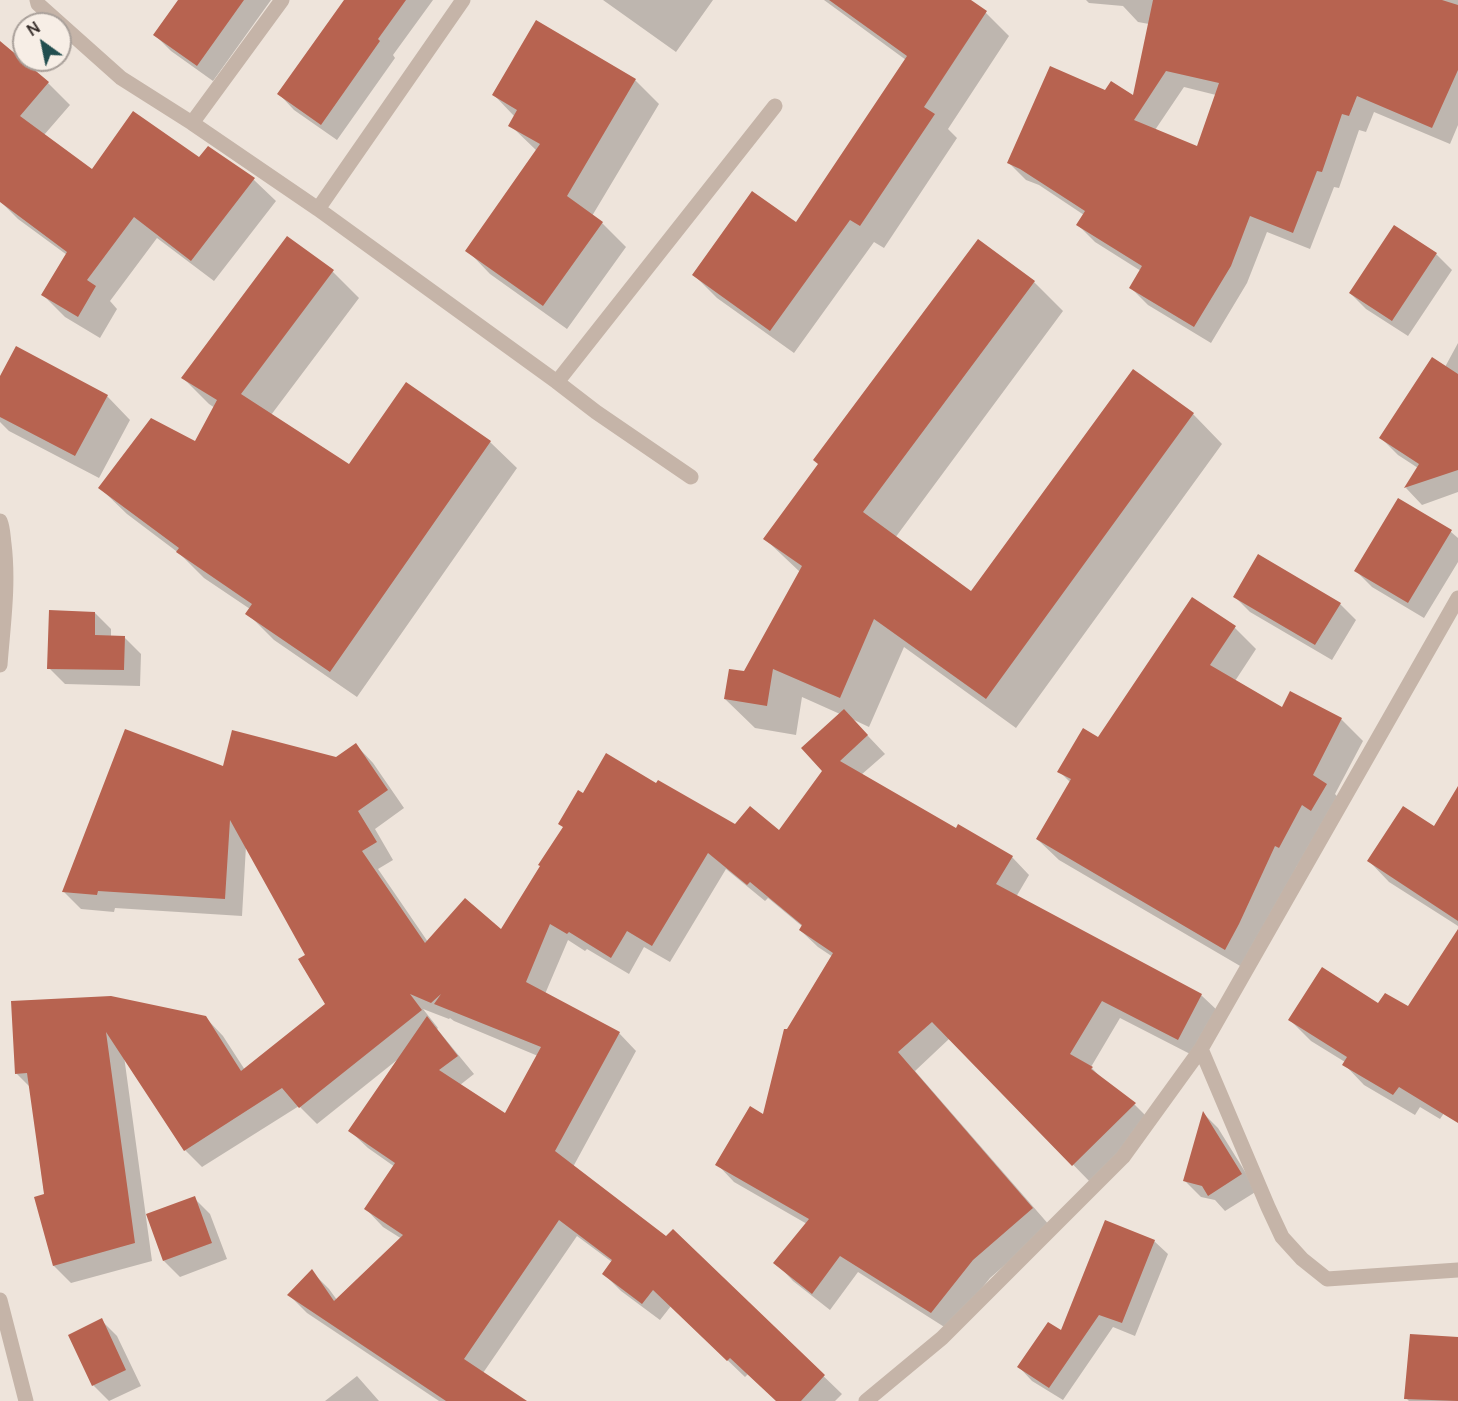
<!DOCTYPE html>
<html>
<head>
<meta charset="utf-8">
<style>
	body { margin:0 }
	#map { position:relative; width:1458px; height:1401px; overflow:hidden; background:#eee4db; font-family:Manrope,sans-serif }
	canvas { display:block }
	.north { position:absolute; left:12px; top:12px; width:60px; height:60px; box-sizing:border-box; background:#f7eee6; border:2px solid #a9a09a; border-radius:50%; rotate:327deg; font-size:16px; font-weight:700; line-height:24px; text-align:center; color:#332a27 }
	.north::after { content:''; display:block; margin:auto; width:21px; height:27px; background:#224e4f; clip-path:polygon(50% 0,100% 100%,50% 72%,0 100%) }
</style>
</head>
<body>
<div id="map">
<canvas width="1458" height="1401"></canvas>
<div class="north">N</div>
</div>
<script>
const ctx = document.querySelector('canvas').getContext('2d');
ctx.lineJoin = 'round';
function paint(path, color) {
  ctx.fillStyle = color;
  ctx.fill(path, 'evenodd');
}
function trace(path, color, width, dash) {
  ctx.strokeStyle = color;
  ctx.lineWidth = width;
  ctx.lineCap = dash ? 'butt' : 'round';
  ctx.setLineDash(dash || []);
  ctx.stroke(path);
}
const shadow = new Path2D(`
	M180,0H271L213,81L171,51L155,35Z
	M346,0H433L393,55L395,58L337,140L294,110L279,94Z
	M603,0H713L676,52Z
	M824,0H968L986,13L1009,36L948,129L957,138L884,248L874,242L794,353L717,298L694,275L797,224L906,60Z
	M1086,0H1458V125L1450,144L1374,112L1366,132L1359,130L1339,188L1334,187L1310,249L1267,232L1247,283L1211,343L1148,305L1131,288L1141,271L1095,242L1078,225L1084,215L1039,185L1026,180L1009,163L1106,92L1134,97L1149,24L1138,22L1123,6L1089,3ZM1184,87L1216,95L1198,148L1155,130Z
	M0,43L48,83L70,105L44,135L92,171L199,159L254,180L276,201L214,281L157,238L110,301L117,309L100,338L65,317L43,295L67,255L18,219L0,201Z
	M635,80L659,104L592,216L602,223L626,247L567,329L490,274L467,250L537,151L510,125L515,117L494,95Z
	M1395,227L1436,254L1452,270L1408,336L1366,309L1350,293Z
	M288,238L333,272L359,298L271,415L350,466L490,442L517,468L357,697L274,640L247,613L250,609L204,578L180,554L127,514L100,488L195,443L215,408L209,404L183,378Z
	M1034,282L1063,311L895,538L972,593L1193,414L1222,444L1016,728L904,647L869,727L852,719L885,754L861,775L956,830L1012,857L1029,875L1016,897L1201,995L1219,1012L1196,1057L1120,1018L1091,1067L1105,1082L1135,1105L1152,1122L1091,1183L950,1038L915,1071L1050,1226L990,1278L949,1330L858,1272L830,1310L793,1281L776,1263L807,1224L734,1182L717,1164L764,1116L833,957L818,947L800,930L803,927L768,898L765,901L726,869L670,962L644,947L629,974L587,949L585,951L568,940L545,994L619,1033L636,1051L573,1167L666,1238L673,1231L842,1394L835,1401H777L748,1374L745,1377L671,1306L660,1320L621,1291L604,1274L612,1262L577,1236L483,1373L525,1401H439L307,1313L289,1295L312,1272L329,1289L337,1300L402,1239L383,1227L366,1209L395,1167L368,1148L350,1131L397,1060L317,1124L299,1106L202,1167L185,1150L124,1056L152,1261L71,1283L54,1266L30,1087L16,1073L13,1003L206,1018L223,1036L245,1070L327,1004L307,955L246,846L242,916L115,908L114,912L81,909L64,892L224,768L336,759L356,745L373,763L404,808L375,829L393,860L378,869L428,942L501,931L584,795L657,785L736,826L780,832L824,771L840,714L802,697L796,735L755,728L725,699L744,673L800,572L765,539ZM423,1009L449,1019L450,1018L454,1021L538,1056L506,1115L460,1085L474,1074L437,1029L438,1028Z
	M1458,343V492L1422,505L1406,488L1418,468L1398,455L1381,438L1445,367Z
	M0,379L107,396L130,420L99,478L9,431L0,422Z
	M1399,500L1451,532L1458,538V562L1424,618L1372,587L1356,571Z
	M1234,596L1340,604L1356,620L1332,660L1250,612Z
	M1192,599L1235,628L1256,649L1235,681L1282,709L1291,693L1341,719L1363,741L1335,794L1347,807L1301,868L1297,866L1260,945L1247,970L1059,860L1037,839L1071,783L1059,771L1098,739Z
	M95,613L111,629V637L125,638L141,654L140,686L65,684L49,668Z
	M1458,789V926L1389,882L1369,861L1435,828Z
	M1458,932V1092L1440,1119L1420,1107L1415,1115L1364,1085L1344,1064L1345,1062L1311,1041L1290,1020L1379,1005L1408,1008Z
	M1203,1113L1218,1128L1257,1191L1225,1211L1215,1200L1201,1197L1185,1181Z
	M194,1198L210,1214L227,1259L180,1277L164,1261Z
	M1154,1241L1168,1254L1135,1336L1113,1327L1063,1400L1032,1381L1019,1367L1061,1333Z
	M101,1320L117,1336L141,1386L109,1401L93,1385Z
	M1458,1339V1401H1409L1406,1398Z
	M357,1376L379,1401H325Z`);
const building = new Path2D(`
	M178,0H244L197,66L153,35Z
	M344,0H406L378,39L380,41L321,125L277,94Z
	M829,0H971L987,11L924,107L935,114L860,226L850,220L770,331L692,275L752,191L796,222L907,56Z
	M1153,0H1442L1458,5V70L1432,128L1357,96L1349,116L1342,114L1322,172L1317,171L1293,233L1250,216L1231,266L1194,327L1129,288L1142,266L1076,225L1085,211L1020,169L1007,163L1050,66L1105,90L1111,81L1133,95ZM1166,71L1219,83L1197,146L1134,120Z
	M536,20L636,79L567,196L603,222L543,306L465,251L540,144L508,126L517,110L492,95Z
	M0,41L49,82L20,116L92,169L133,111L199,157L208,146L255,178L191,261L134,217L87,280L96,286L78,317L41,295L67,252L0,202Z
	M1394,225L1437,253L1392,321L1349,293Z
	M287,236L334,270L241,394L349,464L406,382L491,441L330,672L245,614L252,604L176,552L179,548L98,488L151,418L195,441L217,400L181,378Z
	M978,239L1035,281L863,512L971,591L1133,369L1194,413L986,699L874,619L840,698L773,669L767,706L724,699L729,669L744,671L802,566L763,539L818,464L813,460Z
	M16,346L108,395L75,456L0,417V376Z
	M1432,357L1458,374V470L1404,488L1419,464L1379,438Z
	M1398,498L1452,530L1408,603L1354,571Z
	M1258,554L1341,603L1315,645L1233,597Z
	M1192,597L1236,626L1210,665L1282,707L1290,691L1342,718L1313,775L1327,784L1311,811L1302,805L1279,848L1275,846L1239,924L1225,950L1036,839L1071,779L1057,772L1083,728L1098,737Z
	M49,610L95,612V635L125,636L124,670L47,669Z
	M844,709L868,735L840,761L956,828L958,824L1013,856L996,884L1202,994L1178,1040L1102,1001L1070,1054L1093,1067L1091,1069L1136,1103L1072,1166L932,1022L898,1052L1033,1208L973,1260L931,1313L840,1256L812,1294L773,1263L809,1219L715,1165L750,1106L763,1114L784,1029H787L833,953L799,930L802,925L750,882L747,885L708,853L652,946L627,931L611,958L569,932L567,934L550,924L526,982L620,1032L555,1151L666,1236L673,1229L825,1375L801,1401H776L730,1358L727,1361L653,1290L642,1304L602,1274L612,1260L559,1220L464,1359L527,1401H446L287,1295L312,1269L334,1301L403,1235L364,1209L395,1163L348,1131L427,1016L458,1056L439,1070L505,1113L541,1047L434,1004L441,994L431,1003L410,994L422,1010L299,1108L282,1088L184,1151L106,1032L135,1243L53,1266L34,1197L44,1194L27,1073L15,1074L11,1001L111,996L206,1016L241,1071L325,1004L298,959L305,955L230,820L225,899L98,891L97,895L62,892L125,729L223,766L232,730L336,757L356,743L388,790L358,811L377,842L362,851L425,943L465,898L501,929L540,866L538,865L563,827L558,824L578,790L583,793L606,753L656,783L658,780L735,824L750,806L779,830L822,771L801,748Z
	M1458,786V921L1367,861L1403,806L1434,826Z
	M1458,929V1123L1399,1087L1393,1095L1342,1065L1347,1057L1288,1020L1322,967L1378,1003L1385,993L1408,1006Z
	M1203,1111L1242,1174L1208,1196L1202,1186L1183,1181Z
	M195,1196L212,1243L163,1261L146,1214Z
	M1105,1220L1155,1240L1122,1323L1099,1315L1049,1388L1017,1367L1048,1322L1061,1330Z
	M102,1318L126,1370L92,1386L68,1335Z
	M1410,1334L1458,1337V1401L1404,1399Z`);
const minor = new Path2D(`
	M37,0L38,4L121,78L192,123L318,209L557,382L596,412L691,477
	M192,123L282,0
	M318,209L463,0
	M557,382L775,106
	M0,521C3,528 3,536 4,544C9,584 3,625 0,665
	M1201,1049L1268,1207L1282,1237L1302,1259L1327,1279L1458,1270
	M0,1300L26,1401
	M866,1401L942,1338L1123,1157L1201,1049L1458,598`);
paint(shadow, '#0003');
paint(building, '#b76350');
trace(minor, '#c5b4a8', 15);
</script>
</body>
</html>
